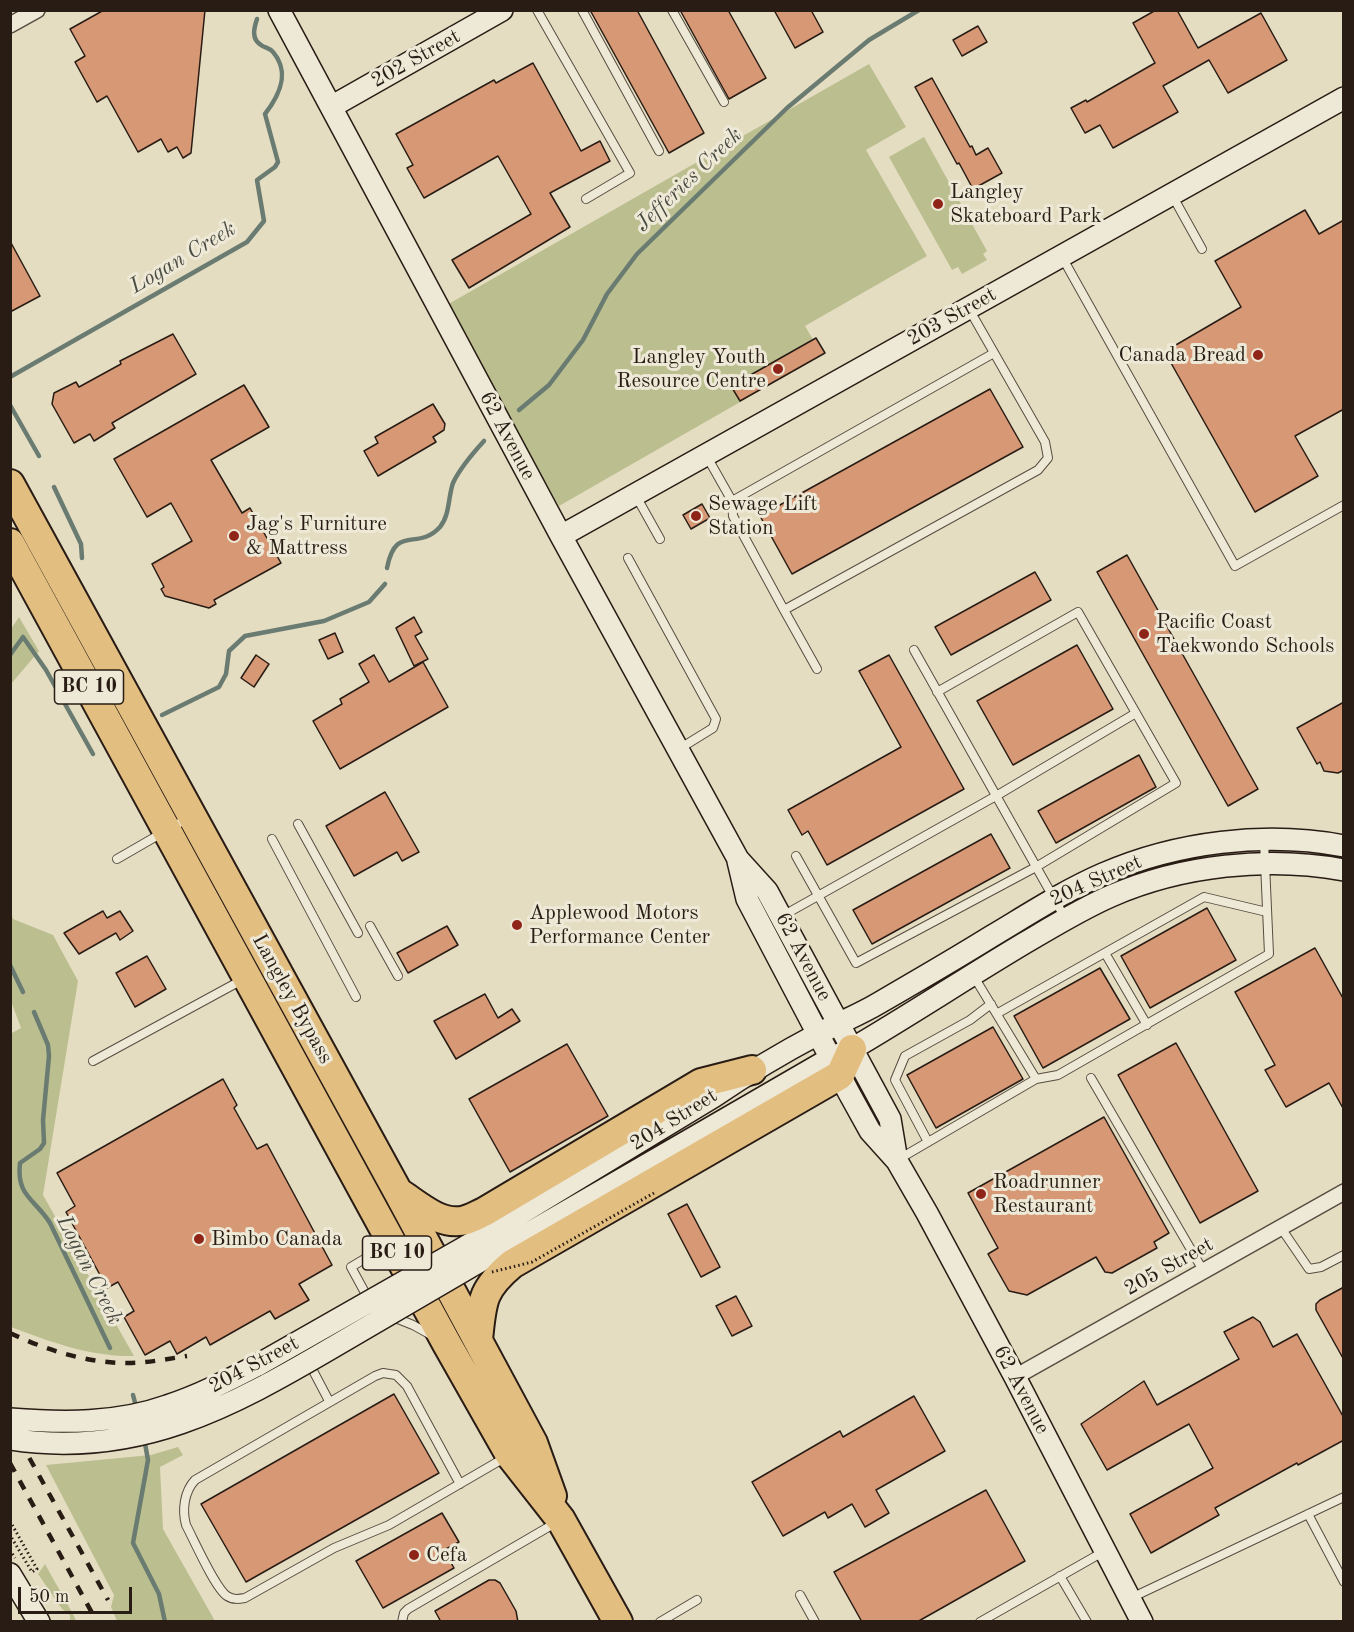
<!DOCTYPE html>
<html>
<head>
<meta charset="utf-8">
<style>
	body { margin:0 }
	#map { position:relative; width:1354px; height:1632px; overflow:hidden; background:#e5ddc2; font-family:"Old Standard TT",serif }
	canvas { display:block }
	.frame { position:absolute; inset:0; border:12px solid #281c14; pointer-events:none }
	.scale { position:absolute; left:18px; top:1587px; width:114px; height:27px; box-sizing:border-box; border:3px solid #281c14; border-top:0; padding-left:8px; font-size:18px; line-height:21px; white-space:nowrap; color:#281c14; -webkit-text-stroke:4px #eee9d7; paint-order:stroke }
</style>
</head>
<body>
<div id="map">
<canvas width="1354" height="1632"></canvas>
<div class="frame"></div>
<div class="scale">50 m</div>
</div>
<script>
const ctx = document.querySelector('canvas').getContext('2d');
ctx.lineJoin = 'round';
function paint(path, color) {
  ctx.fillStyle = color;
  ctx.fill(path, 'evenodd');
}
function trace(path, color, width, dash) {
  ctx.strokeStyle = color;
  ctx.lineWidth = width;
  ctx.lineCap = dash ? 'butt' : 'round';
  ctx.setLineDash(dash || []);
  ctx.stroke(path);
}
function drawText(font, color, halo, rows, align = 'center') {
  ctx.font = font + ' "Old Standard TT",serif';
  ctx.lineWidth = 6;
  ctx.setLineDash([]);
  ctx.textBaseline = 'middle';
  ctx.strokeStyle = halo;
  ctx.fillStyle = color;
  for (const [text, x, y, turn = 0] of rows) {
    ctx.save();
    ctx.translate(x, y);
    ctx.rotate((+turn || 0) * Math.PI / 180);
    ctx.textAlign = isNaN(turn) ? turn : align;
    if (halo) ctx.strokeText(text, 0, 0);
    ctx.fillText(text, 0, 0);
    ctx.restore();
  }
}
const green = new Path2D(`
	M869,64L906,127L866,150L927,256L805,326L822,355L559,506L445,306Z
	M924,137L987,251L983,254L987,260L962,274L958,267L952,270L889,157Z
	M19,617L39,651L11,684V629Z
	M10,911L13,919L53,935L78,981L43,1195L134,1356C90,1357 51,1342 11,1327L10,1034L21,1028L11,1001Z
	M178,1447L183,1455L160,1467L163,1529L215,1621H117L111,1607L114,1595L46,1465L151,1455Z
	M45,1564L74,1616L76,1621H70V1615L62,1609L38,1574Z`);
const stream = new Path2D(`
	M10,377L247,242L264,221L257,180L275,167L278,162L265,114C279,96 291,73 273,52C270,48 265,48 261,45C251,39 254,28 257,19
	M10,405L39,456
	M519,410L549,385L583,340L607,294L637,254L787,108L869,40L919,10
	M54,487L81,544L82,558
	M387,568C396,523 417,552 440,527C450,515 448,497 453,483C460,468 473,453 484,441
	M10,655L23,637L46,670L93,754
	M162,715L219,687L226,674L229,651L245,636L324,621L369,602L385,584
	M10,965L23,992
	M34,1012L48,1045L49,1056L43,1120L44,1143L40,1149L20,1163C16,1196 35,1199 50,1223L110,1348
	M133,1395L137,1410
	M144,1438L148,1460L133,1543L159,1594L165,1622`);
const building = new Path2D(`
	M104,10H205L191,153L183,158L177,147L168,152L161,139L138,152L107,96L97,102L75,62L85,56L70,29Z
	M590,10H637L704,133L669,153Z
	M680,10H728L766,78L729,99Z
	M774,10H811L823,32L795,48Z
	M1156,10H1177L1198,48L1261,13L1287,60L1228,93L1209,60L1163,86L1178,112L1113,148L1100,125L1085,133L1071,108L1086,100L1087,102L1155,63L1133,23Z
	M978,26L987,42L962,56L953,40Z
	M533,63L581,151L600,141L610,161L550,193L570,227L469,288L452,260L531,214L498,156L424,198L407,168L413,165L396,134L494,80L496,83Z
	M932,78L970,147L972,146L976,155L988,148L1002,173L973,189L959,163L957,164L915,87Z
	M1305,210L1319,234L1344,220V409L1295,436L1318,476L1255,512L1171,363L1175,361L1169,349L1241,307L1215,261Z
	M10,241L40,296L10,312Z
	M173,334L196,374L112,423L115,428L94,441L90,434L74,443L52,404L54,393L76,382L79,387L121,364L120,361Z
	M816,338L825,353L740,401L731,386Z
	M244,385L269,427L211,460L242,513L250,508L281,563L214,600L216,604L209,608L165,596L161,589L164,587L152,564L192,541L171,503L147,517L114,459Z
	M990,389L1023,447L792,574L760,516Z
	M433,404L445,424L444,430L433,437L436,442L378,476L364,451L378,443L375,437Z
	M702,504L710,518L691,529L683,515Z
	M1127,555L1258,789L1228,806L1097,572Z
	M1035,572L1051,600L951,655L935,627Z
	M414,617L422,632L415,636L428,659L414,666L396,628Z
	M335,633L343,652L328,659L319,640Z
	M1077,645L1113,709L1013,765L977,701Z
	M256,655L269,664L254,687L241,678Z
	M374,655L389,682L423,662L448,707L340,769L313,721L342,704L340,699L369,682L359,664Z
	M889,655L964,789L827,865L808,831L802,835L788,810L901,747L859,671Z
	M1344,702V770L1338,773L1324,771L1320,762L1317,764L1297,728Z
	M1139,755L1156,787L1056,843L1038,811Z
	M385,792L419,852L402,861L397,852L354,876L326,826Z
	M991,834L1010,868L872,944L853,910Z
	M1207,908L1236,960L1150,1008L1121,956Z
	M103,911L107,918L120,911L133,931L120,940L116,933L79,954L64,933Z
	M447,926L458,945L408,973L397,953Z
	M1315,948L1344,1000V1110L1329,1083L1286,1107L1265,1070L1275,1065L1235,992Z
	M147,956L166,989L135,1007L116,973Z
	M1100,968L1130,1019L1043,1068L1014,1016Z
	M485,994L498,1018L512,1009L520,1021L456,1059L434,1021Z
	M993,1027L1023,1079L936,1128L907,1075Z
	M1176,1043L1258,1191L1200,1223L1118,1075Z
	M567,1044L608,1116L510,1172L469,1099Z
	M223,1079L237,1105L234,1108L257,1149L267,1144L332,1265L299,1284L309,1300L275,1319L270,1311L210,1345L206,1337L177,1354L170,1341L145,1355L124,1317L134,1311L118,1282L107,1288L66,1212L75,1206L57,1173Z
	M1104,1117L1169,1233L1154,1242L1157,1248L1112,1273L1105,1272L1096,1257L1027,1295L1009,1291L988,1254L998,1248L968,1193Z
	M687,1204L720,1267L701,1277L668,1214Z
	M1344,1287V1360L1316,1310V1304L1320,1300Z
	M736,1296L752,1326L732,1336L716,1306Z
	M1253,1317L1260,1322L1273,1347L1297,1334L1344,1418V1440L1298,1465L1297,1463L1215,1508L1219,1515L1151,1553L1130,1514L1213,1468L1189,1424L1107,1470L1081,1424L1144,1381L1157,1405L1239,1359L1224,1332Z
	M394,1394L439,1473L246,1582L201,1504Z
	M914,1396L945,1451L876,1490L889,1513L865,1527L852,1504L828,1518L825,1512L783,1536L752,1482L840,1431L843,1437Z
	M986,1490L1025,1561L917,1622H862L834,1572Z
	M442,1513L459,1542L444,1550L454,1568L383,1608L356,1561Z
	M489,1580H495L500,1583L516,1611L518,1622H441L435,1611Z`);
const path = new Path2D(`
	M10,1521L37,1569L32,1572L10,1535
	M10,1550L15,1558`);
const lane = new Path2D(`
	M537,10L630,173L586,199
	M582,10L659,151
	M672,10L724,102
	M1172,195L1202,249
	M1062,257L1235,566L1344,505
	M706,455L732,501L733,516L784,610
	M636,496L660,539
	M732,501L994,353
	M628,558L716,719L713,728L679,749
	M914,650L1065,918
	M817,669L784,610L1038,470L1048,458L1045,442L969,309
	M298,824L358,933
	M272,839L356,997
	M796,856L856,963L1036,867L1176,783L1078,612L937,692
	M117,859L188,818
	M784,915L996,796L1136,713
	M370,926L398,976
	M1105,953L1147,1025
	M973,975L1036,1079
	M998,1013L1204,897L1267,912
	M93,1061L242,980
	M1091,1078L1204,1272
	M928,1142L895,1080L905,1056L970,1020L991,1004
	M899,1159L1036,1079L1058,1075L1269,954L1264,841
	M1281,1228L1309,1269L1321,1267L1344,1255
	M369,1300L351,1267L388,1245
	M393,1317L413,1325L431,1335
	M309,1363L329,1401
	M460,1484L407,1386L396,1375L383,1373L375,1376L195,1480C184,1492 182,1510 186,1525C194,1540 215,1588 227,1596C233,1600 239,1599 245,1598L334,1548L389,1525L506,1457
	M1308,1514L1344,1582
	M1060,1576L1087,1622
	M800,1595L815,1622
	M1131,1598L1344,1497
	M402,1622L404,1613L408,1609L557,1522
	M660,1622L697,1600
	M980,1622L1103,1552`);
const street = new Path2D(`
	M10,25L37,10
	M1015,1377L1344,1192`);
const secondary = new Path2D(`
	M279,10L561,536L738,859L767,891L890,1119L897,1161
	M331,107L502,10
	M561,536L1344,98
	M738,861L747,899L849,1093L870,1131L897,1161L927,1213L1015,1377L1142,1622
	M467,1246L713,1097C747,1074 782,1053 818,1034C838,1023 859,1015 879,1003C917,981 955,959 992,936C1029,914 1064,891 1103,874C1176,842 1265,831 1344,846
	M477,1263L831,1058L852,1049C910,1015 966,978 1023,944C1052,927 1081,909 1111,896C1182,865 1268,856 1344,870
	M10,1574L39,1622`);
const highway = new Path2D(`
	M10,484L398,1192L533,1443L552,1496
	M10,543L447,1344L510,1455L561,1520L618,1622
	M401,1194C419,1206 439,1224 461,1221C469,1220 477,1215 484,1212L701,1083L752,1070
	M478,1340C482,1302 481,1290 512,1264L840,1075L852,1049`);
const rail = new Path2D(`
	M10,1333C46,1350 87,1363 127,1363C147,1363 167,1359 187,1356
	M10,1423L108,1600
	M10,1463L97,1622`);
const pathBridge = new Path2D(`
	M492,1272L532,1262L654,1193`);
const secondaryBridge = new Path2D(`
	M10,1419C62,1423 117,1424 167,1406C198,1396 227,1381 256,1366L467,1246
	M10,1439C137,1459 231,1407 335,1346C383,1318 430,1290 477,1263`);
const markers = [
	[938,204,6,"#8f2418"],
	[1258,355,6,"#8f2418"],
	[778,369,6,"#8f2418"],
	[696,516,6,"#8f2418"],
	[234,536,6,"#8f2418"],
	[1144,634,6,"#8f2418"],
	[517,925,6,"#8f2418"],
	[981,1194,6,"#8f2418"],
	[199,1239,6,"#8f2418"],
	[414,1555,6,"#8f2418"]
];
const shields = [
	[89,687,69],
	[397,1253,69]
];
const shieldNames = [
	["BC 10",89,687],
	["BC 10",397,1253]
];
const streetNames = [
	["202 Street",416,59,-29],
	["203 Street",952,317,-29],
	["62 Avenue",507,436,62],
	["204 Street",1096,881,-24],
	["62 Avenue",803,957,62],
	["Langley Bypass",292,999,61],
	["204 Street",674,1120,-32],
	["205 Street",1169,1267,-29],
	["204 Street",254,1365,-28],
	["62 Avenue",1021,1390,62]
];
const poiNames = [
	["Langley",950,192],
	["Skateboard Park",950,216],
	["Canada Bread",1246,355,"right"],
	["Langley Youth",766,357,"right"],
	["Resource Centre",766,381,"right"],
	["Sewage Lift",708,504],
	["Station",708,528],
	["Jag's Furniture",246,524],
	["& Mattress",246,548],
	["Pacific Coast",1156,622],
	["Taekwondo Schools",1156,646],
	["Applewood Motors",529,913],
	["Performance Center",529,937],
	["Roadrunner",993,1182],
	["Restaurant",993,1206],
	["Bimbo Canada",211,1239],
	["Cefa",426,1555]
];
const waterNames = [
	["Jefferies Creek",689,180,-44],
	["Logan Creek",183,258,-31],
	["Logan Creek",89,1270,63]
];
paint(green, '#bbbf8f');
trace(stream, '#6a7c72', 4.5);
paint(building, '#d69875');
trace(building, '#281c14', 1.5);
trace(lane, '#574c40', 10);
trace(street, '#574c40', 18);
trace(secondary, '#281c14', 24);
trace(highway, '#281c14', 32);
trace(path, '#281c14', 3, [1.5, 3]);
trace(lane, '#eee9d7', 8);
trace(street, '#eee9d7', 15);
trace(secondary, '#eee9d7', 21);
trace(highway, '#e2be81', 28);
trace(rail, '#281c14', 4.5, [10, 10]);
trace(secondaryBridge, '#281c14', 24, []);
trace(pathBridge, '#281c14', 3, [1.5, 3]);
trace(secondaryBridge, '#eee9d7', 21);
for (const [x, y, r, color] of markers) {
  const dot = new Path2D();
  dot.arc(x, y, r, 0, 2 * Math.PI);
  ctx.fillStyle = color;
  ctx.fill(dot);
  trace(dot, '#eee9d7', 2);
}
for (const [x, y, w] of shields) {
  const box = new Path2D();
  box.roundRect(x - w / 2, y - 17, w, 34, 4.5);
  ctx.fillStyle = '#eee9d7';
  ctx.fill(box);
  trace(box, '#281c14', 1.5);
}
drawText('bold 20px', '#281c14', null, shieldNames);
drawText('21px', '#281c14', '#eee9d7', streetNames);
drawText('21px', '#281c14', '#eee9d7', poiNames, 'left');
drawText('italic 22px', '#494c43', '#eee9d7', waterNames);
</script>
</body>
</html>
